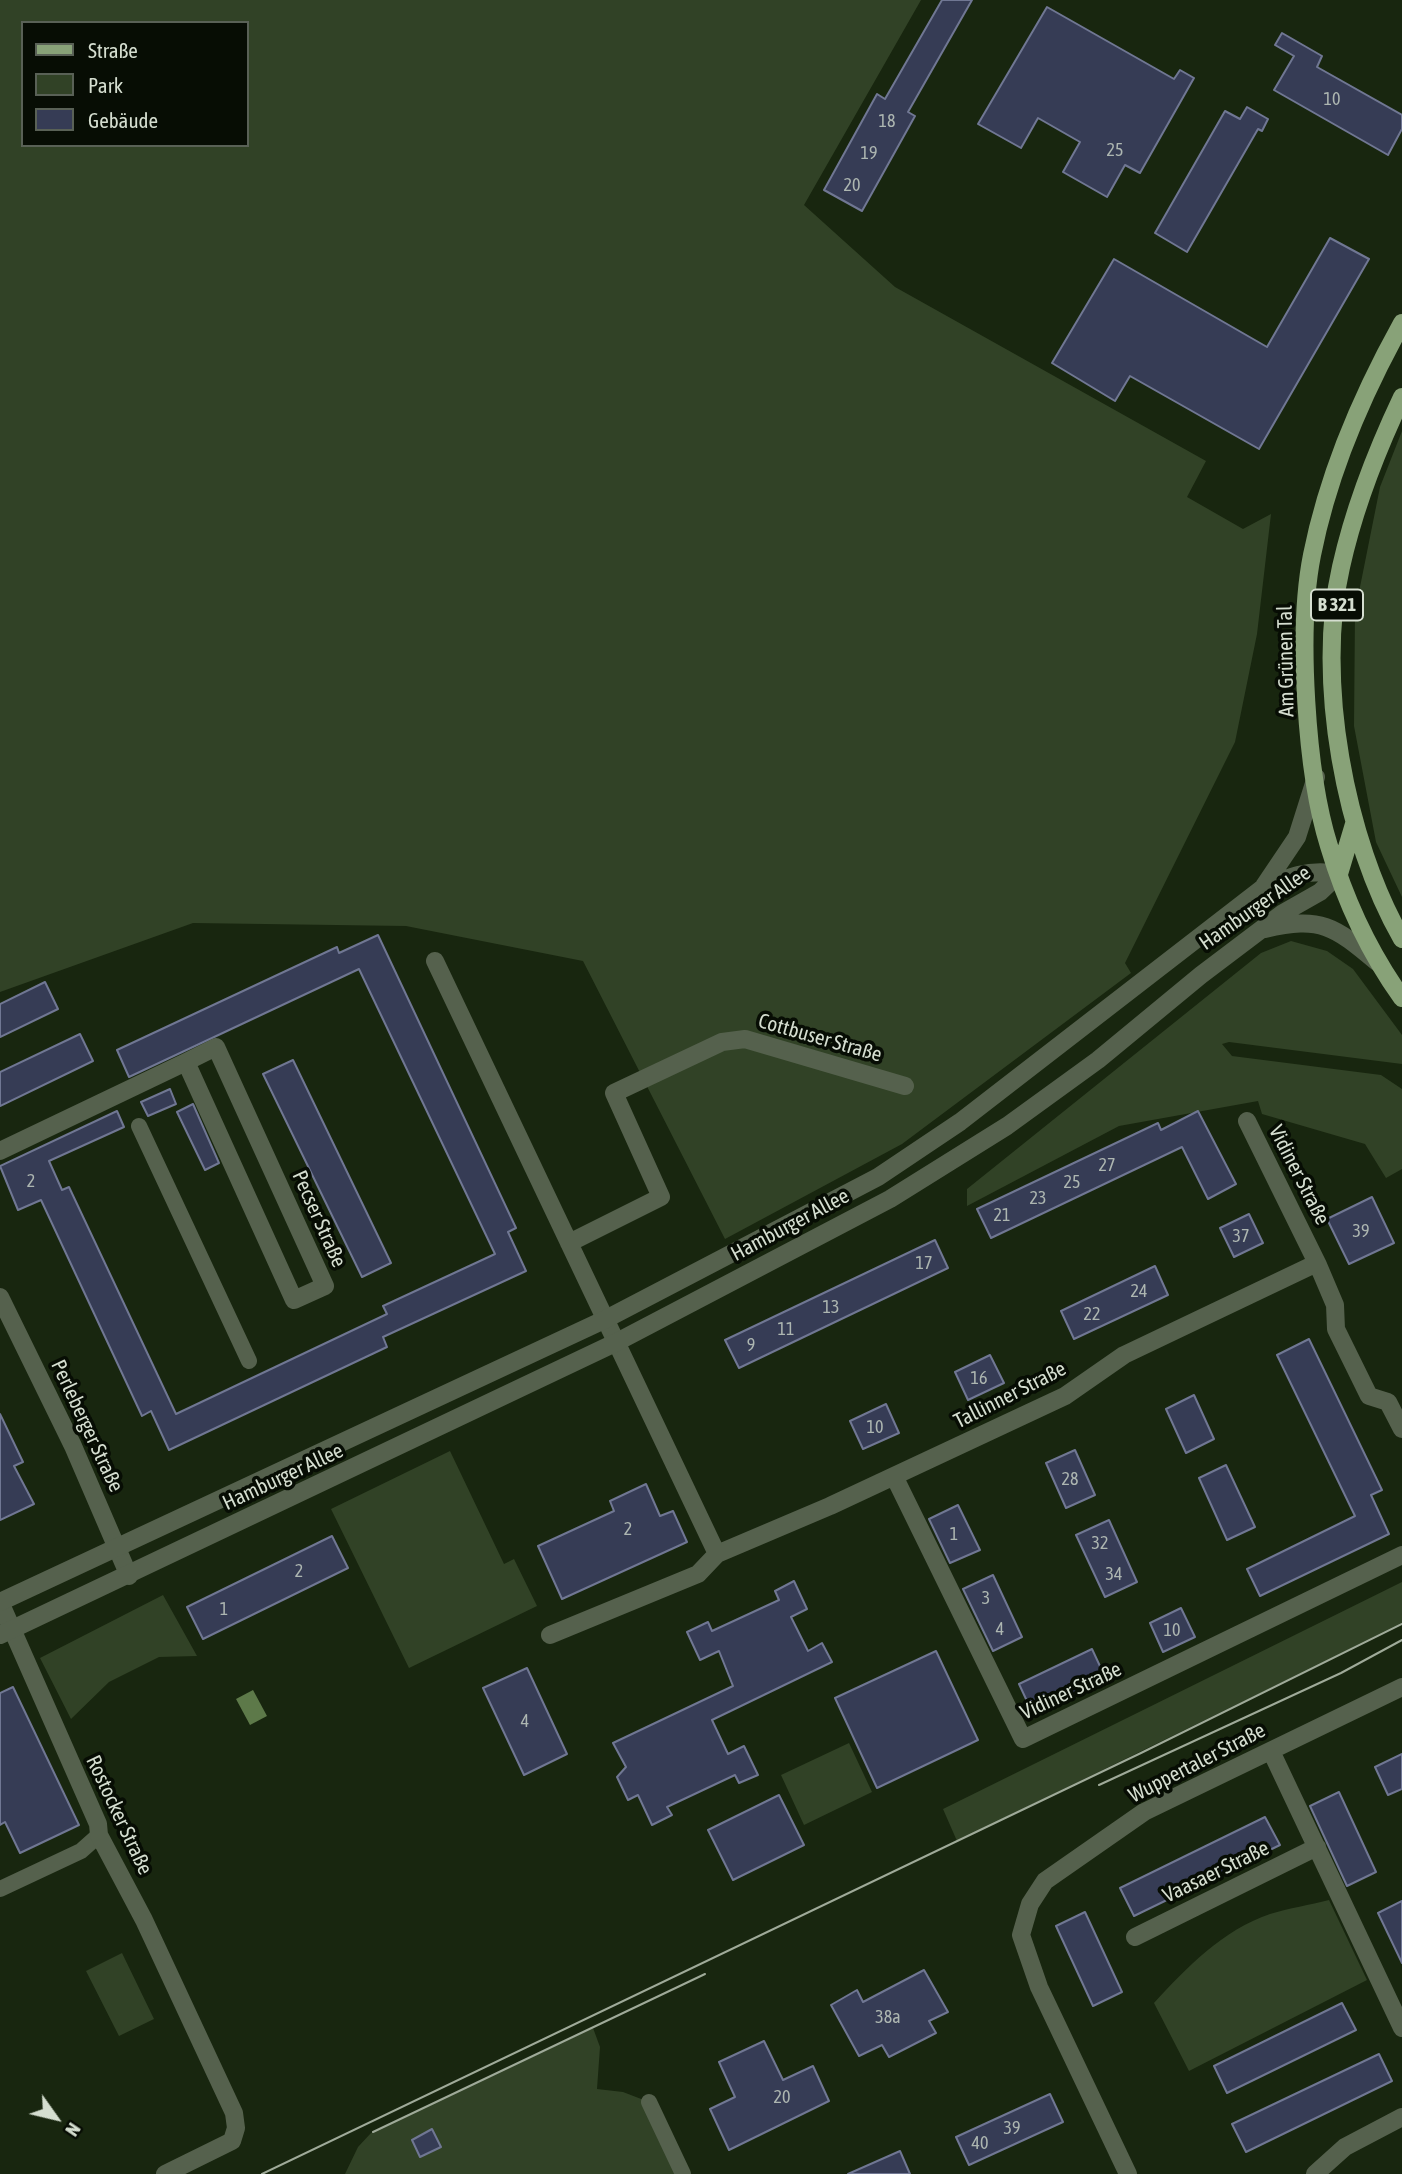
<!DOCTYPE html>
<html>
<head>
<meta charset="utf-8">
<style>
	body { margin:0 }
	#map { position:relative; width:1402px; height:2174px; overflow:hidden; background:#18260f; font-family:"Asap Condensed",sans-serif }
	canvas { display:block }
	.legend { position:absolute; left:21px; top:21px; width:228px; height:126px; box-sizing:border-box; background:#070d04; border:2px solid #596156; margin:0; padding:9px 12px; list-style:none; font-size:21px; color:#d5ded0 }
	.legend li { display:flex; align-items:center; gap:14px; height:35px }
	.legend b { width:35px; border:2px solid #596156 }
	.north { position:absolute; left:21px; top:2083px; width:70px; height:70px; -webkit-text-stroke:5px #070d04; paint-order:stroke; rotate:124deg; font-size:19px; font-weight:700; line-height:28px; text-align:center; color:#d5ded0 }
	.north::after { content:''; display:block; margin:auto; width:24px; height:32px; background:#d5ded0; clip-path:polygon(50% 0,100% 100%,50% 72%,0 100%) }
</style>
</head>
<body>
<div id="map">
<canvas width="1402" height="2174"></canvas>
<ul class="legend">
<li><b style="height:9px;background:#88a278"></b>Straße</li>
<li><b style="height:19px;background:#314226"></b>Park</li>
<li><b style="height:19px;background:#363c55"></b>Gebäude</li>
</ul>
<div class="north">N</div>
</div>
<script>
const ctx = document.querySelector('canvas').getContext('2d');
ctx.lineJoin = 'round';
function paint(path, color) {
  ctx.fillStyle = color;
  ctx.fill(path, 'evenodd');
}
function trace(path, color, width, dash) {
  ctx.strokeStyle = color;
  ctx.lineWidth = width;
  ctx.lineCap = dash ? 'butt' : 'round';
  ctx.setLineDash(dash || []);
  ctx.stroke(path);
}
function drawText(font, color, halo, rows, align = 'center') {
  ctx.font = font + ' "Asap Condensed",sans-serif';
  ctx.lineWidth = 7;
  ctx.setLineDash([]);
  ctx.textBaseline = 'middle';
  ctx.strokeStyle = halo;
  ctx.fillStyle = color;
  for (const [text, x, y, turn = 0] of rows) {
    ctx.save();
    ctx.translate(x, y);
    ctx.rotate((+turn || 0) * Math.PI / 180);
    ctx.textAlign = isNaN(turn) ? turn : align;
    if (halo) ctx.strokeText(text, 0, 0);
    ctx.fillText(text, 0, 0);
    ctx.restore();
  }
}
const green = new Path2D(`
	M0,0H921L804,205L895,287L1206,461L1187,497L1243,529L1271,514L1257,634L1235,742L1125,963L1131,973L902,1144L725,1239L583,961L406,926L193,923L0,992ZM23,23H247V145H23Z
	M1402,431V897L1376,842L1354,726L1355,612L1380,487Z
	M1291,941L1327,951L1353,969L1402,1035V1064L1229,1042L1222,1044L1232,1056L1381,1075L1402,1089V1169L1386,1178L1365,1144L1262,1114L1258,1101L1119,1126L967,1206V1189L1261,953Z
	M450,1451L504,1564L514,1559L537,1606L409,1668L331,1509Z
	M1402,1582V1624L957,1841L943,1809Z
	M163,1595L197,1656L159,1657L109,1682L71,1719L40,1658Z
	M849,1743L872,1792L804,1825L781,1775Z
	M1329,1900L1367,1980L1189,2071L1154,2003C1187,1967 1223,1930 1270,1914C1289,1908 1310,1905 1329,1900Z
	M122,1953L154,2019L119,2036L86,1971Z
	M593,2028L600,2047L597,2089L623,2092L649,2102L683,2174H345L358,2147L371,2133Z`);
const water = new Path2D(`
	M253,1690L267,1716L250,1725L236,1699Z`);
const building = new Path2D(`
	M942,0H972L908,112L915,116L862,211L824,190L877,94L885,99Z
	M1047,7L1174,79L1180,70L1194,78L1140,173L1125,165L1107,197L1063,172L1080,142L1038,118L1021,148L978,124Z
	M1282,33L1322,56L1317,67L1402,115V129L1388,155L1274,90L1294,56L1275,45Z
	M1247,107L1268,119L1262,131L1258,129L1187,252L1155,233L1225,111L1240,119Z
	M1330,238L1369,259L1259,449L1130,376L1115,401L1052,363L1114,259L1267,347Z
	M378,935L516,1228L508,1232L526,1271L383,1337L387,1347L169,1450L151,1411L142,1416L41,1200L18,1210L0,1166L117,1111L124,1127L49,1161L62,1190L69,1187L176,1414L387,1314L383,1306L495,1254L359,969L129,1077L117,1050L337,947L339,953Z
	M45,982L58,1009L0,1037V1004Z
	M80,1034L93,1061L0,1106V1072Z
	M293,1060L391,1263L362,1277L263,1074Z
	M170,1089L176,1104L148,1116L141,1102Z
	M193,1104L219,1163L205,1170L177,1112Z
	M1198,1111L1236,1184L1208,1199L1182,1147L991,1238L977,1209L1158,1123L1161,1130Z
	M1372,1197L1394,1243L1349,1264L1327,1219Z
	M1249,1214L1263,1243L1234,1257L1220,1228Z
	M935,1240L948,1268L739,1368L725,1340Z
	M1155,1266L1168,1295L1074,1339L1061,1311Z
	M1309,1339L1382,1490L1371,1495L1389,1534L1260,1596L1247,1569L1355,1516L1277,1355Z
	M990,1355L1004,1383L968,1400L955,1372Z
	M1194,1395L1214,1439L1186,1453L1166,1409Z
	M886,1404L899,1433L863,1449L850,1421Z
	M0,1414L23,1462L14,1466L34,1504L0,1520Z
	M1075,1450L1095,1495L1066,1508L1046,1463Z
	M1226,1465L1255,1527L1227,1540L1199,1478Z
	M646,1484L660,1516L673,1511L687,1542L562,1599L538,1546L614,1511L610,1501Z
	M958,1505L980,1550L950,1563L929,1519Z
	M1109,1520L1137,1582L1105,1597L1076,1535Z
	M332,1536L348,1568L203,1639L187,1607Z
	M993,1575L1022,1637L993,1651L963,1589Z
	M794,1581L807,1609L791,1617L808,1651L822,1643L832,1662L712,1720L728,1754L744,1746L758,1775L739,1783L735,1775L667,1807L672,1815L652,1825L638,1795L628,1800L617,1777L626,1767L613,1743L733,1686L719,1651L700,1660L687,1632L708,1622L712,1631L779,1600L775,1591Z
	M1181,1608L1195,1637L1163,1652L1150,1623Z
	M1092,1649L1106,1679L1033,1714L1019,1684Z
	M936,1651L978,1740L877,1788L835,1698Z
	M527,1668L567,1754L524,1775L483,1688Z
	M13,1687L79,1825L20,1853L5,1822L0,1825V1693Z
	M1402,1754V1789L1388,1795L1375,1767Z
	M1339,1792L1376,1872L1347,1886L1310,1806Z
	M779,1795L804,1845L733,1880L708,1830Z
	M1265,1817L1280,1845L1134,1916L1120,1888Z
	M1402,1901V1963L1378,1913Z
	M1085,1912L1122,1992L1093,2006L1056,1926Z
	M924,1970L948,2012L929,2021L936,2033L889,2057L882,2045L859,2056L831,2005L857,1990L863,2002Z
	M1342,2003L1356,2030L1227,2093L1214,2066Z
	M764,2041L783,2080L813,2066L829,2101L729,2150L710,2109L735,2097L719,2062Z
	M1379,2054L1392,2081L1246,2152L1232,2124Z
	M1050,2094L1063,2122L969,2165L956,2137Z
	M432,2129L441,2147L420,2157L412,2140Z
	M900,2151L910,2174H848Z`);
const pedestrian = new Path2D(`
	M139,1126L249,1361
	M0,1889L81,1851L99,1835
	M649,2102L683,2174`);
const minor = new Path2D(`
	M435,961L717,1554
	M1247,1121L1318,1265L1335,1305L1336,1329L1369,1396L1388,1402L1402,1429
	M0,1151L186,1062L216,1047L325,1286L294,1300L186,1062
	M569,1243L661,1197L614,1093L722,1042L745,1039L905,1086
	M0,1297L73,1446L129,1576
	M894,1476L1023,1739L1402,1555
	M0,1602L98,1824L99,1835L144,1920L234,2113L236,2128L232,2141L165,2174
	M550,1635L698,1574L717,1554L830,1506L1065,1396L1124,1355L1317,1263
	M1271,1751L1402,2028
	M1135,1937L1317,1847
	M1128,2174L1039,1987L1021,1935L1030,1904L1045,1881L1144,1812L1402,1687
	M1315,2174L1345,2147L1402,2117`);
const tertiary = new Path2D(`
	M1264,886L1297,837L1316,777
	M1265,929C1321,916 1334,926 1377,962
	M0,1602L606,1319L878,1177L960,1122L1260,890C1288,877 1308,868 1339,874
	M0,1635L617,1342L890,1199L1007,1126L1098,1060L1201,975L1283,913L1320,892L1339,874`);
const primary = new Path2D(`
	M1402,323C1362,395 1328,474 1312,555C1297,630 1306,773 1329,846C1345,900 1369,952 1402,998
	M1402,397C1376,452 1354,508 1341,567C1315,679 1345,840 1402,939
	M1339,874L1354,824`);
const tram = new Path2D(`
	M1099,1785L1341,1673L1402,1640
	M373,2132L705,1974
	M262,2174L1141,1753L1402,1624`);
const numberNames = [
	["10",1332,99],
	["18",887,121],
	["25",1115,150],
	["19",869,153],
	["20",852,185],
	["27",1107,1165],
	["2",31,1181],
	["25",1072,1182],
	["23",1038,1198],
	["21",1002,1215],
	["39",1361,1231],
	["37",1241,1236],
	["17",924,1263],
	["24",1139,1291],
	["13",831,1307],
	["22",1092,1314],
	["11",786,1329],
	["9",751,1345],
	["16",979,1378],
	["10",875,1427],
	["28",1070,1479],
	["2",628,1529],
	["1",954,1534],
	["32",1100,1543],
	["2",299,1571],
	["34",1114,1574],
	["3",986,1598],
	["1",224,1609],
	["4",1000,1629],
	["10",1172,1630],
	["4",525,1721],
	["38a",888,2017],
	["20",782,2097],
	["39",1012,2128],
	["40",980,2143]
];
const shields = [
	[1337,605,52]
];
const shieldNames = [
	["B 321",1337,605]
];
const streetNames = [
	["Am Grünen Tal",1286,661,-91],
	["Hamburger Allee",1255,908,-35],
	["Cottbuser Straße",820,1038,16],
	["Vidiner Straße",1299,1175,63],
	["Pecser Straße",319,1219,66],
	["Hamburger Allee",790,1225,-28],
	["Tallinner Straße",1010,1395,-27],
	["Perleberger Straße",87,1426,65],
	["Hamburger Allee",283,1477,-25],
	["Vidiner Straße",1071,1691,-25],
	["Wuppertaler Straße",1197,1763,-27],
	["Rostocker Straße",119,1815,65],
	["Vaasaer Straße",1216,1872,-26]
];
paint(green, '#314226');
paint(water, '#5d7949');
paint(building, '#363c55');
trace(building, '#707793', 2);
trace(pedestrian, '#55614d', 16);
trace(minor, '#55614d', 18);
trace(tertiary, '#55614d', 18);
trace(primary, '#88a278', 18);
trace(tram, '#9faa99', 2);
drawText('18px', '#adb6b1', null, numberNames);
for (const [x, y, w] of shields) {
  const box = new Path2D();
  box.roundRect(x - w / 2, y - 15.5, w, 31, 5);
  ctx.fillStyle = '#070d04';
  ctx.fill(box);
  trace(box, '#d5ded0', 2);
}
drawText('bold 19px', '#d5ded0', null, shieldNames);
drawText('21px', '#d5ded0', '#070d04', streetNames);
</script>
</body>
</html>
